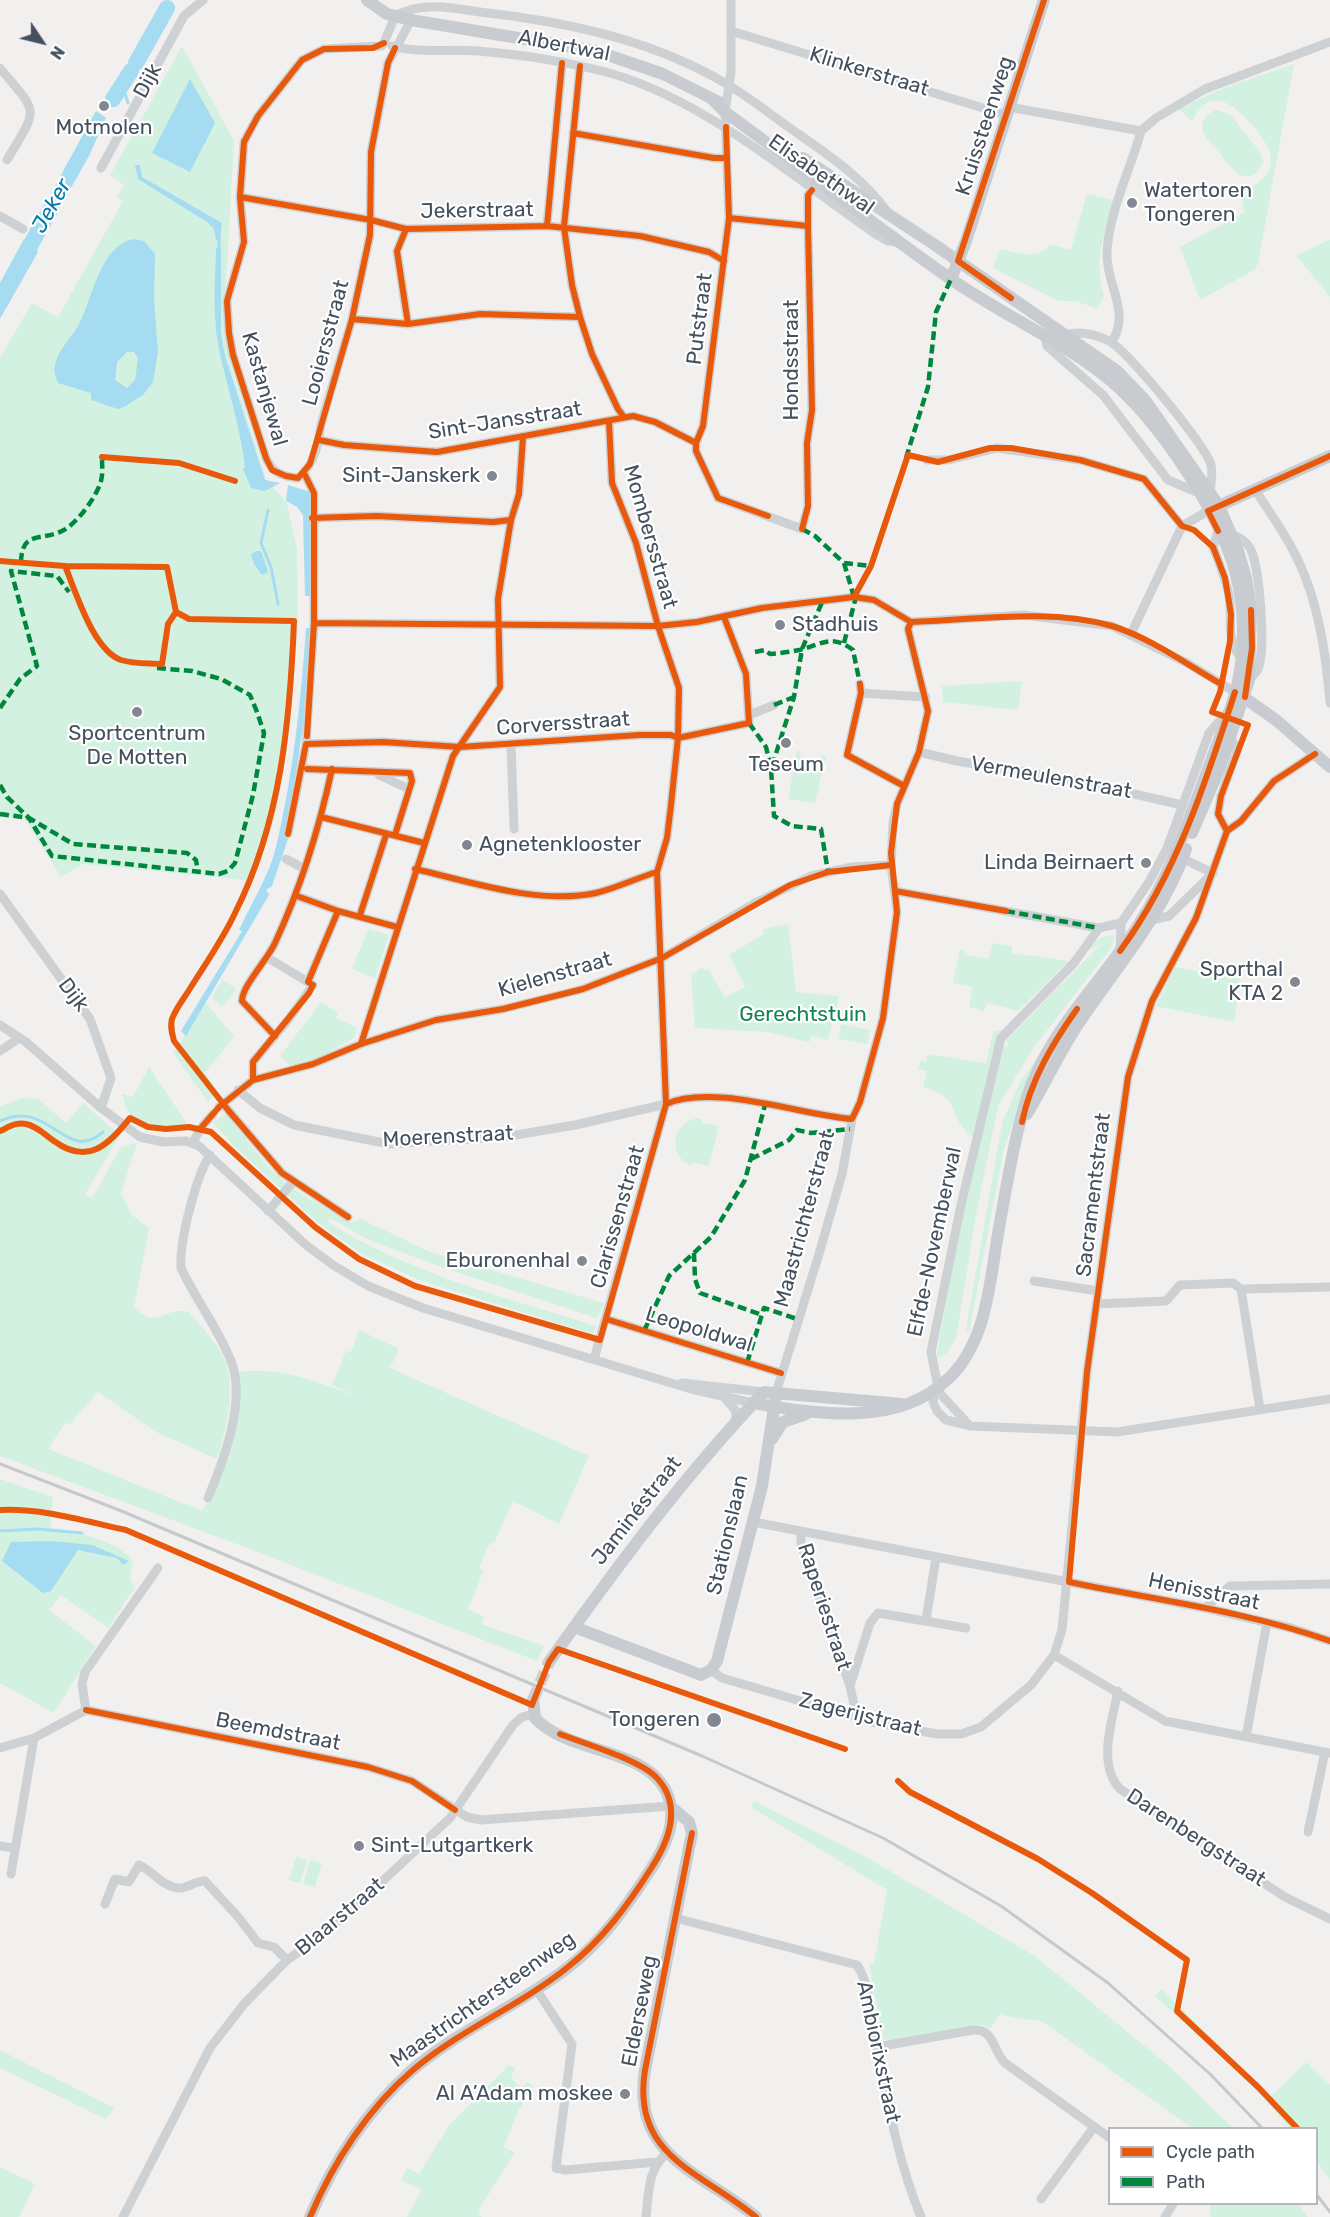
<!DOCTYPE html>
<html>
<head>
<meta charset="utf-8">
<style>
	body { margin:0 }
	#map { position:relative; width:1330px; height:2217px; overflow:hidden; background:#f1f0ef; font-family:Rubik,sans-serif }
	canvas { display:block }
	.legend { position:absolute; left:1108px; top:2127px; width:210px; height:78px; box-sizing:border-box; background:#fff; border:2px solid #b5b9bf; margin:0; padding:8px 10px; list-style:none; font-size:18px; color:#45505e }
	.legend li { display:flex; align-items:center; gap:12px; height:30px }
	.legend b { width:30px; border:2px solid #b5b9bf }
	.north { position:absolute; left:12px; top:12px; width:60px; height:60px; -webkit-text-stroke:4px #fff; paint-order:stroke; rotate:125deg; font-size:16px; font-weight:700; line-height:24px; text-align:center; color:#45505e }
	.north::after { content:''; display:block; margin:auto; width:21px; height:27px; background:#45505e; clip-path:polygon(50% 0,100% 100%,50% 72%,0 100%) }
</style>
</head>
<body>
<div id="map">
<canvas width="1330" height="2217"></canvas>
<ul class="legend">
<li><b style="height:8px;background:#e8590c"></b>Cycle path</li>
<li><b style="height:8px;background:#00873e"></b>Path</li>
</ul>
<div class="north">N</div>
</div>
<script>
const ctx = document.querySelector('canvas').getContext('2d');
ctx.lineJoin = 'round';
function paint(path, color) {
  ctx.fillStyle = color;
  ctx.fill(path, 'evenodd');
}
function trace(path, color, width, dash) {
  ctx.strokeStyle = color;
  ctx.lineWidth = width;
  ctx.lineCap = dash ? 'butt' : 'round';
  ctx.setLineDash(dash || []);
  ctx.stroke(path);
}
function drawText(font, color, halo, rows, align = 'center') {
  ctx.font = font + ' Rubik,sans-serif';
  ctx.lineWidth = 4.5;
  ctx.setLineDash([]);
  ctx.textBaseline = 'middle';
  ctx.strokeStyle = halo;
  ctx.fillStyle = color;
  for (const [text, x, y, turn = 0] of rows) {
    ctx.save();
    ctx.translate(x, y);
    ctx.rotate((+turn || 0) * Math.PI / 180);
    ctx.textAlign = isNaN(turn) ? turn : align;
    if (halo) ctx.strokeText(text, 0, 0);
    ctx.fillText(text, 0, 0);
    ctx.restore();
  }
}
const green = new Path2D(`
	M182,46L234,141L224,320L230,363L266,479L287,503L297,549L298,629L283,776L274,820L252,883L237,879L82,864L61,877L24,818L0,817V358L32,303L58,317L123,201L117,197L124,185L110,175Z
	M1294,64L1258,264L1254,270L1200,300L1180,247L1245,212L1240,193C1278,175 1280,158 1253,126C1233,104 1211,84 1192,121L1178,109L1224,88Z
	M1216,110L1230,114L1260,152L1263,162C1248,193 1230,167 1218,151C1212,145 1203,137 1202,128C1202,118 1208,113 1216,110Z
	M1087,194L1114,200C1105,232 1093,262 1104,295L1097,309L1076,301H1059L993,268L1000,249C1017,252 1039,262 1050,244L1071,250Z
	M1330,240V297L1296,255Z
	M1022,681L1018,710L943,702L942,686Z
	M797,751H800V756L804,757V766L808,770L817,769L822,755L826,756L815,803L788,799Z
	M788,924L796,992L839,996L828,1040L812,1036L809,1042L768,1032L695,1028L691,975L702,967L704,970L708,969L725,997L745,987L729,955L764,934L763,929Z
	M368,929L389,935L375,978L352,969Z
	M1109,935L1115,936L1111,948L1034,1047L998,1106L977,1209L956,1339L946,1354L936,1359L959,1227L963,1224L961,1219L1002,1048L1008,1046L1006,1040L1101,944L1089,950L1097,940Z
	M993,943L1012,946V953L1069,961L1018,1011L987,1003L984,1011L969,1007L973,987L953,983L960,949L965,950L964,955L988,959Z
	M1175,967L1240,979L1234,1022L1156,1006Z
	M222,980L237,989L222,1007L212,997Z
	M321,1002L338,1013L336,1018L357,1028L354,1038L319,1057L290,1065L280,1056Z
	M206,1003L234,1036L205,1073L218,1092L208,1102L173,1053Z
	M841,1024L870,1030L867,1044L839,1039Z
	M1002,1030L975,1137L971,1136C947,1116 962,1097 923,1087L927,1071L918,1069L920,1061L926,1062L927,1054L986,1063L993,1032Z
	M1048,1043L1029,1080L1004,1148L969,1332L966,1329L1002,1123L1021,1080Z
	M149,1067L188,1125C170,1131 141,1132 129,1113C125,1108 124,1100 122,1094L133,1097Z
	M23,1098L38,1099L66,1123L83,1103L120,1135L85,1194L92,1198L121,1147L137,1143L121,1193L132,1215L149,1228L134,1307C156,1332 166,1305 189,1312C201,1327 218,1343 225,1361C236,1386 226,1434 217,1459L156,1432L98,1392L69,1425L65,1423L48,1449L202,1511C231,1467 232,1423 237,1372C279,1366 318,1382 356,1396L332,1385L346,1351L351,1352L359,1330L399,1349L390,1368L589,1456L559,1524L513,1501L495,1541L489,1545L479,1568L484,1570L468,1609L484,1617L481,1624L544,1646L537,1661L258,1552L0,1456V1106Z
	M226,1114L268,1167L293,1189L351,1223L361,1219L430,1252L604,1303L597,1318L441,1267L367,1239L330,1218L328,1222C409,1274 505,1297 596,1326L593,1334L419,1280L362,1254L318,1223L232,1144L213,1122Z
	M701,1118L703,1123L719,1126L709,1166L692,1162L691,1166C665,1154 673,1119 701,1118Z
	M0,1479L53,1497L50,1527C72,1532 123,1541 133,1562L130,1580L135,1587L108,1628L61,1595L49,1610L96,1646L54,1713L0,1683Z
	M753,1801L866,1857L1035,1956L1169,2066L1233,2128H1192L1043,2022C1030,2018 1012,2020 1001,2013L991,2028L981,2025L891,2041L883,2039L869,1964L874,1963L887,1890L752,1808Z
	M296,1857L307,1860L300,1883L289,1880Z
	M310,1860L322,1863L315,1887L303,1884Z
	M1161,1989L1271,2096L1307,2062L1330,2085V2179L1317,2162L1316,2128H1290L1251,2084L1155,1996Z
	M0,2050L114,2108L106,2119L0,2068Z
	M509,2065L515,2068L511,2078L521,2088L528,2082L533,2087L517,2113L504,2147L515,2152L478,2211L482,2217H407L421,2190L401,2180L407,2168L419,2174L450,2124Z
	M0,2167L35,2184L19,2217H0Z
	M1209,2204H1298L1308,2217H1211Z`);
const water = new Path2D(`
	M190,79L215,123L190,172L152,153Z
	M96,111L106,118L89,156L46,232L33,226Z
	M135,165H140L142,177L222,223L220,240H216L214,229L207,222L138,179Z
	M24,239L35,245L38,252L0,319V283Z
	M133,239L144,241L155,254L154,300L158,352L153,382L143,395L124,407L118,409L91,400V393L58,383C55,376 53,369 56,361C60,348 71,338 78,326C93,300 98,248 133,239ZM127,352H134L138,358L135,380L127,388L115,380L117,362Z
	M221,247V334L225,356L265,480L280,483L265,491L251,488L243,469L245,467C240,426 229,394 220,354C212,319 215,283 216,248Z
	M288,485L310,492L311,596H305L303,515L297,507L286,501Z
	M256,551H261L268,572L262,575L254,564L251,555Z
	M306,628H311C308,697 299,766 284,834L288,839L272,886L266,890L269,895L186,1036L181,1031L242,931L239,930C252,902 269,876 276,847C293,775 301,701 306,628Z
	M51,1541L92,1545L129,1561L123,1565L117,1558L78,1550L51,1591L43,1593L2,1561L11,1542Z`);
const stream = new Path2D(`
	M122,83L128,103
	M219,251V237
	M268,510L261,543L271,567L278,604
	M0,1121C51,1098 65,1165 103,1132
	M0,1531L37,1529L82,1533`);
const river = new Path2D(`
	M136,63L167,8
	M113,99L131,71
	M0,300L50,210`);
const majorTunnel = new Path2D(`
	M533,1700L549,1662`);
const minor = new Path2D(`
	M731,0V72L725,112L729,218L703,426L696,443V451L718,498L802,529L808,506L807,443L812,410L808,226V195L812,190
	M411,20L388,63L371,152L370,235L352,319L321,424C319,443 314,466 298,478C281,476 273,473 266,458L233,355L229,333L227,301L244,242L240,197L244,142L258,116L302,60L324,49L381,46L384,43L395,16C424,0 456,9 488,13C572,23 656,41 730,86C753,100 775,118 797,133C830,156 862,178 886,210
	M731,31L1006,115
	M392,46C413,53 454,49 478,51C517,54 557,60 594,69C696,92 790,175 874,233L888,241L897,242
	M580,66L564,227L572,285L580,317L592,354L618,409L624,417
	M0,68C39,115 39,106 7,160
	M1009,107L1141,131
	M1141,131L1156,118L1205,89L1330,42
	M573,133L714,158H727
	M101,168L184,16L203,0
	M240,197L371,220L406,229L547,226L640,236L709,252L724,261
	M0,216L23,229
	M729,218L808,226
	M547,226L562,63
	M406,229L397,251L408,324
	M352,319L408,324L480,314L580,317
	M1065,335C1081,330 1095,334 1109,341C1128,351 1206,446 1211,465C1213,473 1211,485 1210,493
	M1045,337L1047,346L1103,395L1168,480L1199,493
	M1112,342C1131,310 1106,286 1107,253C1109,211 1130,171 1141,131
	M319,440L344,445L437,452L633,416L655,422L696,443
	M927,460H949L997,448L1080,460L1144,479L1182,526
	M1255,490C1270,512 1286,535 1298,560C1319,604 1326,655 1330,703
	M312,518L377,516L493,522L511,520
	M1218,531L1213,547C1219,563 1226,579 1229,596C1233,623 1225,636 1241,659
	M1232,534C1239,538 1246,541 1250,548C1260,566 1266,650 1258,669C1256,673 1252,677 1249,680
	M911,622L1024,615L1112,626L1187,663L1235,692
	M314,623L658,626L697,622L762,608L854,597L874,600L911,622
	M1131,634L1182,526L1208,511
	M860,684L861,693L847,755L904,786
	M861,693L926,697
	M749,715L774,705
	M306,744L383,742L460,747L639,735H671L678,738L749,723L746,674L724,617
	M511,745L514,829
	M919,752L957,761L1069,779L1182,805
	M307,769L410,773L412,781L395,835
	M379,775L409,789
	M321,817L424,843
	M1227,831L1218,814L1221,796L1237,751L1231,737
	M288,834L306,744L314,623V493L304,473
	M1177,856L1213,873
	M286,859L305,869
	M415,869C472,882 537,905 596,893C616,888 637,878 657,872
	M895,891L1099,928L1121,923
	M0,894L90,1019L111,1078L101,1108
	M297,896L338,911L397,927
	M360,915L386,835
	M1152,920L1169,916L1211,875
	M1099,928L1074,963L1001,1038L961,1205L931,1352L937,1382L933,1402L937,1411L946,1420L971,1426L1117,1432L1330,1399
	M1120,951L1121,923L1149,882L1167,848L1209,733L1226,714
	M308,982L338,911
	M0,1025L26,1042L101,1108L140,1137L163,1142L186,1141L199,1146L306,1245L333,1265L368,1286L423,1308L691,1389L753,1403
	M275,1036L242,1001C242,986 268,959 275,943C301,887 319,829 332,769
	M361,1044L453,756L500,687L498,599L511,520L519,494L523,437
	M0,1051L19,1038
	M253,1080V1062L288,1020L313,985L268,958
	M238,1090L260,1108L294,1125L389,1144L504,1137L575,1125L666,1104C713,1083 801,1115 852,1119
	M223,1104L282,1173L348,1217
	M219,1107L253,1080L313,1064L361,1044L436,1020L503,1009L583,989L662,958L757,902L811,876L852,867L891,865
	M193,1143L200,1129L213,1114
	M268,1211L293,1182
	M1034,1281L1098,1291
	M1241,1289L1330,1287
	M1096,1304L1166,1301L1180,1285L1233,1283L1241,1289L1260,1409
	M606,1319L781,1373
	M594,1359L666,1104L657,872L667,838L671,805L678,738L679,688L658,626L636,543L612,483L609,421
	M682,1383L764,1392
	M936,1389L969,1425
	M776,1393L819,1254L842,1174L852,1119L860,1102L883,1018L897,912L891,865L893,823L897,804L919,752L928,711L908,629L911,622
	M725,1398L736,1411V1420
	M208,1498C223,1462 247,1400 231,1361C218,1328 196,1300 181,1268C179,1242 196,1176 210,1155
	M753,1522L1205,1608L1291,1628L1330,1641
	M801,1532V1544L850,1686L854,1705L853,1716
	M1205,1608L1230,1586L1330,1584
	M926,1620L936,1558
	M1054,1655L1165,1721L1330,1753
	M711,1670L722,1678L872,1722L937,1734H961L981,1727L1031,1685L1054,1655L1062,1630L1087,1372L1128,1077L1152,1001L1196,918L1227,831L1241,821L1274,781L1315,754
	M850,1686L870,1623L878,1613L966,1628
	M1118,1691C1112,1721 1097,1765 1120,1789L1285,1897L1330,1919
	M86,1710L368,1767L412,1781L467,1817L481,1820L670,1806
	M86,1710L82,1684L85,1672L158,1568
	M1246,1737L1267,1622
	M0,1748L34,1738L86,1710
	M1308,1832L1325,1752
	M0,1846L14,1848
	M11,1874L34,1738
	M105,1904L115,1879L129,1882L139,1865C152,1870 164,1889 181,1888C189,1887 196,1881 205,1881L239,1918L258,1943L274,1947L287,1960
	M675,1918L857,1965C870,1983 873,2024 877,2046C888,2104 898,2162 921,2217
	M536,1989L572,2044L556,2168L565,2170L657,2162
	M877,2047L973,2030C994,2028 993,2051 1005,2063L1110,2138
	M1041,2199L1094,2127
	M123,2217L210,2048L244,2004L287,1960L316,1940L357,1905L450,1818L513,1725L522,1717L533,1714
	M646,2217C649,2193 647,2170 667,2153
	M1165,2217L1173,2204`);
const major = new Path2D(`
	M367,0L387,14L411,20L596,51L663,74L719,102
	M712,99L725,112C800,166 872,224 948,277C997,312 1053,336 1100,372C1152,411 1211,499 1232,561C1244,597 1246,639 1239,676C1234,705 1221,733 1211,761C1190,817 1171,874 1139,924C1103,981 1048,1031 1027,1097C1014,1139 1007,1184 999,1228C990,1278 988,1341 949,1378C898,1428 817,1414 753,1403
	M803,158L935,245L1117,371L1145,400L1219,506L1237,548L1246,578L1251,610L1249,680L1219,770L1192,833
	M951,279L966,241L1044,0
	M1212,509L1330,456
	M1239,694L1276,720L1330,767
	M1027,1114C1044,1086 1057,1057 1075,1029C1114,969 1162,918 1186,849
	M772,1439L783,1422L806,1414
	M574,1627L701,1675L711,1670L717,1661L762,1486L775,1401
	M549,1662C616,1568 684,1476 764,1392L902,1404
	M670,1806L689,1822L692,1833L645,2070C631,2157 702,2172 756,2217
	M310,2217C333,2163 367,2111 410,2072C457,2031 516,2007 566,1969C602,1942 626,1907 651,1869C666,1845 680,1818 665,1789C641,1747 567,1753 535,1718L533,1700`);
const rail = new Path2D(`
	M0,1464L119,1510L702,1756L883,1838L1001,1906L1108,1983L1210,2074L1262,2128
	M1316,2194L1330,2212`);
const quiet = new Path2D(`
	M906,458L928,387L936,312L951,279
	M802,529L815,536L844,563L854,597
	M21,562C22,529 42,542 64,530C78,522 97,496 101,481C103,473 102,465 102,457
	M844,563L871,566
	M844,643L857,593
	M755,652L765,650L770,654C780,653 790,652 799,650C821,645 831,633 853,650L860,684
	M774,705L794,697
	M0,708L20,679L37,666L11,571L57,576L69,592
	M749,723L766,747L771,768L774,816L792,826L821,829L828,872
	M772,766L794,697L802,649L823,600
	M0,785L7,797L29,818L52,856L219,874L228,871L235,863L253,795L264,733L257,712L250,695L221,679L192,671L157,668
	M0,814L29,818L73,844L187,853L196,860L198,872
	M1006,911L1099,928
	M751,1159L789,1140L797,1130L811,1133L850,1129
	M694,1253L695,1279L700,1293L762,1315
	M644,1331L669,1276L711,1237L745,1180L765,1105
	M747,1363L764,1308L797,1319`);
const cycleway = new Path2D(`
	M384,43L373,48L324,49L302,60L258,116L244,142L240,197L244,242L227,301L229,333L233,355L266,458L272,470L286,476L298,478L310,464L352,319L370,235L371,152L388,63L395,48
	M580,66L564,227L572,285L580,317L592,354L618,409L624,417
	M726,127L729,218L703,426L696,443V451L718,498L768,516
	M573,133L714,158H727
	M240,197L371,220L406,229L547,226L640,236L709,252L724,261
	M729,218L808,226
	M547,226L562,63
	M406,229L397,251L408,324
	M1011,298L958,261L1044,0
	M352,319L408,324L480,314L580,317
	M319,440L344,445L437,452L633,416L655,422L696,443
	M102,457L179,463L235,481
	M304,473L314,493V623L307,736
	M312,518L377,516L493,522L511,520
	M802,529L808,506L807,443L812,410L808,226V195L812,190
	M1218,531L1208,511L1330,456
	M0,561L65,566L167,567L176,612L189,619L294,621C290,721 281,822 235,913C223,939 206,963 191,987C185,997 176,1008 172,1019C170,1027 172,1033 174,1041L228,1110L282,1173L348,1217
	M65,566C76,592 93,650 121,660C134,664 149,663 162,664L168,624L176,612
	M854,597L871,566L908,455L938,462L990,448H1011L1080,460L1144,479L1182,526L1194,530L1213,547L1225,578L1231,614L1230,641L1220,692L1212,712L1248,725L1221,796L1218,814L1227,831
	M911,622C976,620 1049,608 1112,626C1151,638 1186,664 1221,684
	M314,623L658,626L697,622L762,608L854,597L874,600L911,622
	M860,684L861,693L847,755L904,786
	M1245,697L1252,648L1251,610
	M1315,754L1274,781L1241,821L1227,831L1196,918L1152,1001L1128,1077L1087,1372L1069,1582C1156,1600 1246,1611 1330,1641
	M307,769L410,773L412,781L395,835
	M321,817L424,843
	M288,834L306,744L383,742L460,747L639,735H671L678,738L749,723L746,674L724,617
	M415,869C472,882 537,905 596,893C616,888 637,878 657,872
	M895,891L1006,911
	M297,896L338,911L397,927
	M360,915L386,835
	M1120,951C1176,875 1206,782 1235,692
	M275,1036L242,1001C242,986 268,959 275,943C301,887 319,829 332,769
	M361,1044L453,756L500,687L498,599L511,520L519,494L523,437
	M253,1080V1062L309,993L313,985L308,982L338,911
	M666,1104C713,1083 801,1115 852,1119L860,1102L883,1018L897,912L891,853L897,804L919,752L928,711L908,629L911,622
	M1022,1122C1031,1080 1052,1044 1077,1009
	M200,1129L219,1107L253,1080L313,1064L361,1044L436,1020L503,1009L583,989L662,958L790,885L828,872L891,865
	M0,1131C9,1127 16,1122 26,1124C37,1126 45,1135 54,1141C88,1166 108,1145 130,1118L148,1127L166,1129L189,1127L211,1132L315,1227L359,1259L415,1286L600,1340L666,1104L657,872L667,838L671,805L678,738L679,688L658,626L636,543L612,483L609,421
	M606,1319L781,1373
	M0,1510C43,1508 84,1521 126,1530L532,1705L549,1662L558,1649L845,1749
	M86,1710L368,1767L412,1781L455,1810
	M898,1781L910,1792L1038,1859L1092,1893L1187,1960L1177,2011L1258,2087L1297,2128
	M692,1833L645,2070C631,2157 702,2172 756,2217
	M310,2217C333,2163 368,2108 413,2070C461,2029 520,2006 568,1967C603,1939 628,1905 652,1867C670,1839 683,1804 655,1776C637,1759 585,1744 560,1734`);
const markers = [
	[104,106,6,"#818891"],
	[1132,203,6,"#818891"],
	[492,476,6,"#818891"],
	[780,625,6,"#818891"],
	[137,712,6,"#818891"],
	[786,743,6,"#818891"],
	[467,845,6,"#818891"],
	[1146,863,6,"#818891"],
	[1295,982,6,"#818891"],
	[582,1261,6,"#818891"],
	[714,1720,8,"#818891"],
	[359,1846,6,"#818891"],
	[625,2094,6,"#818891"]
];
const streetNames = [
	["Albertwal",564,46,11],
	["Klinkerstraat",869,72,17],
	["Dijk",148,81,-62],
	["Kruissteenweg",985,126,-72],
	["Elisabethwal",821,175,35],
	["Jekerstraat",477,211,-1],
	["Putstraat",700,319,-83],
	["Looiersstraat",326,343,-75],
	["Hondsstraat",792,360,-90],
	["Kastanjewal",264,389,74],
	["Sint-Jansstraat",505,421,-9],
	["Mombersstraat",650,537,74],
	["Corversstraat",563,724,-4],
	["Vermeulenstraat",1051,778,10],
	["Kielenstraat",555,975,-16],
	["Dijk",73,995,53],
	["Moerenstraat",448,1137,-3],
	["Sacramentstraat",1094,1195,-83],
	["Clarissenstraat",618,1217,-74],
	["Maastrichterstraat",805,1219,-75],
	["Elfde-Novemberwal",935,1242,-78],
	["Leopoldwal",699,1330,17],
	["Jaminéstraat",637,1511,-52],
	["Stationslaan",728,1535,-77],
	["Henisstraat",1204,1592,12],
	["Raperiestraat",824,1607,72],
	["Zagerijstraat",860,1715,14],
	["Beemdstraat",278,1732,11],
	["Darenbergstraat",1196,1838,33],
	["Blaarstraat",340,1917,-40],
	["Maastrichtersteenweg",483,2000,-35],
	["Elderseweg",640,2011,-79],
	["Ambiorixstraat",878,2052,78]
];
const poiNames = [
	["Motmolen",104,128,"center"],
	["Watertoren",1144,191,"left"],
	["Tongeren",1144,215,"left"],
	["Sint-Janskerk",480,476],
	["Stadhuis",792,625,"left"],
	["Sportcentrum",137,734,"center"],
	["De Motten",137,758,"center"],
	["Teseum",786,765,"center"],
	["Agnetenklooster",479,845,"left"],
	["Linda Beirnaert",1134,863],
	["Sporthal",1283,970],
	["KTA 2",1283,994],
	["Eburonenhal",570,1261],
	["Tongeren",700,1720],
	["Sint-Lutgartkerk",371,1846,"left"],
	["Al A’Adam moskee",613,2094]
];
const parkNames = [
	["Gerechtstuin",803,1015]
];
const waterNames = [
	["Jeker",52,206,-61]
];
paint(green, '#d3f1e0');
paint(water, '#a5dcf1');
trace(stream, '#a5dcf1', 3);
trace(river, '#a5dcf1', 16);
trace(majorTunnel, '#cfd0d2', 12, [12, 6]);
trace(minor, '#ced1d4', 9);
trace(major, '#c8cbd0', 12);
trace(rail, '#c6c9cb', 3);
trace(quiet, '#00873e', 4.5, [9, 4.5]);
trace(cycleway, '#e8590c', 6);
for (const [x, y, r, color] of markers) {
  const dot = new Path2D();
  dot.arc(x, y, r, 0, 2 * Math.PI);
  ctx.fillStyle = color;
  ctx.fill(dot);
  trace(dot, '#fff', 2);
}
drawText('21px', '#45505e', '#fff', streetNames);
drawText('21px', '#45505e', '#fff', poiNames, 'right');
drawText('21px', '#108553', '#fff', parkNames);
drawText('italic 22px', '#037cac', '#fff', waterNames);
</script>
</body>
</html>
